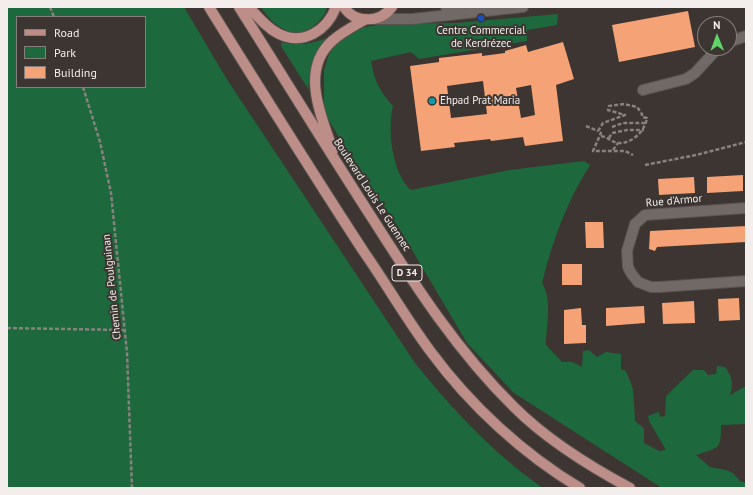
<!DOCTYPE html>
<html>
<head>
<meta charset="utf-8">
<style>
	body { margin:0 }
	#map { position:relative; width:753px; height:495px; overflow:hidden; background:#3c3531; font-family:"PT Sans",sans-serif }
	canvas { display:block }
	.frame { position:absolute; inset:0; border:8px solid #f3eeec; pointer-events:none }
	.legend { position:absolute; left:16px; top:16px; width:130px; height:72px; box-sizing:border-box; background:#3c3531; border:1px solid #857f7c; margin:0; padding:5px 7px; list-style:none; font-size:12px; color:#f3eeec }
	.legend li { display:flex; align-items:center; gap:8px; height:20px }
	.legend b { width:20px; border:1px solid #857f7c }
	.north { position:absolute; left:697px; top:16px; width:40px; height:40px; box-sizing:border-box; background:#3c3531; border:1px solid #857f7c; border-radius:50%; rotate:359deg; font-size:11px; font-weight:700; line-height:16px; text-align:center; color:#f3eeec }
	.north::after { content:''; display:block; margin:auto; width:14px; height:18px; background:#5fd56b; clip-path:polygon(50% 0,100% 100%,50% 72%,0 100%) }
</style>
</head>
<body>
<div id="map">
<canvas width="753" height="495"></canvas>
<div class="frame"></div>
<ul class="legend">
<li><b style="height:5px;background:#bd8e88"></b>Road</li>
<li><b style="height:11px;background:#1d693d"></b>Park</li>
<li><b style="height:11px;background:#f4a276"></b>Building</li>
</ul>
<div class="north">N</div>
</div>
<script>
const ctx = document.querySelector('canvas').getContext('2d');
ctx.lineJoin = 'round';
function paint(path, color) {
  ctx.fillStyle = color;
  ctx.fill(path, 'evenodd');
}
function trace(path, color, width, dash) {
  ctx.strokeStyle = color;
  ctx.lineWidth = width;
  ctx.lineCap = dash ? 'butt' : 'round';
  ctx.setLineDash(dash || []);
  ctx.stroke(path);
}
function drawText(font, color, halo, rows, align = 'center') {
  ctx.font = font + ' "PT Sans",sans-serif';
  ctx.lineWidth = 4;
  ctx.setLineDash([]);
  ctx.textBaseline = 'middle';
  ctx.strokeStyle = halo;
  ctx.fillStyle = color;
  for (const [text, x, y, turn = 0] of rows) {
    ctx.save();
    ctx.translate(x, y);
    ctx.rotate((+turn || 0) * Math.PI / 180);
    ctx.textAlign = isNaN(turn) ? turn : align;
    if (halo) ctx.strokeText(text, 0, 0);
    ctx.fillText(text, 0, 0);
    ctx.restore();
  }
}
const green = new Path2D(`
	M7,7H184L226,78L415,363C452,409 494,454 543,488H7ZM17,17H145V87H17Z
	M261,7H327C325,16 321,19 315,25C295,43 272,25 261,7Z
	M558,14L557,25L527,30V41L419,59L411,52L371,61C375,82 379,90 393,106C387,129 392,174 411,190L510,170L584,161L590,165C567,201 552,242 542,283C553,301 546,325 546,345L562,362H572L582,367L583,351L589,350L597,357L606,352L621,354V369L626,371L633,389L635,421L644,428V443L659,451L666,450L649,421L648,416L659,412L660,417L665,416L666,396L693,370H704L708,375L716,374L717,366L725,367C732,377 734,383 730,395L746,386V424L721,425C721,451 719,447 696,455L710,467L726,470L733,473L740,481L746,483V488H662L514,393L467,343L399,228L357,168L324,112V70L329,54L336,43L348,33L360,28L383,24L456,23Z
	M327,38C315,53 311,70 308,89L281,46V42C298,46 311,44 327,38Z`);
const building = new Path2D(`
	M688,11L695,47L619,62L612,25Z
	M563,42L574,79L556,85L563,141L525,146L523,137L491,141L490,139L454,143L455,147L421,151L410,66L439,62V58L482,53V56L505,53V51L526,45L528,52ZM483,81L487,114L451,118L447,86ZM531,85L535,115L521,118L516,88Z
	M743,175V191L707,193V177Z
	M694,177L695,193L659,195L658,179Z
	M585,222H603L604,248H586Z
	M746,226V242L657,247L655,251L649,249L650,231Z
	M562,264H582V285H562Z
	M739,298L740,320L719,321L718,299Z
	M694,301L695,323L663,324L662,303Z
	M644,306L645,323L606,326V308Z
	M581,308L582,325H586V343L564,344V310Z`);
const path = new Path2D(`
	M50,7L54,17
	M83,87L100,142L111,193L127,353L132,488
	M586,126L598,131
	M612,127L623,123H646
	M601,136C607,137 612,142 618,143C632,144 645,131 647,118L642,117V114L637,107L624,104L609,106L608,110L625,115L603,123L598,131L601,133L593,151H625L633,155
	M609,138L612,133L627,130H644
	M613,150L618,143
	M645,165L696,155L746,142
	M7,328L124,330`);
const minor = new Path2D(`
	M446,7L461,12
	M373,19H412L523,7
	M729,42L746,36
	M643,90L686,79L695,73L718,48
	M746,208L645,215L635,224L627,251L628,267L631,273L638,282L651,287H660L746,281`);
const primary = new Path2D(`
	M209,7C260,89 311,171 364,252C387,285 407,320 431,352C470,405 523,454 580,488
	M239,7C284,78 328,150 374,221C416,287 458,352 514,407C547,440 589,466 630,488
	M249,7C258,17 267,28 279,34C304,46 327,30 336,7
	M344,7C355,24 380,23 392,7
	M333,150C321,116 300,70 332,41C342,32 354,26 366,19`);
const markers = [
	[481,18,4,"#1a4fb4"],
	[432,101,4,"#0f9aa8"]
];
const shields = [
	[407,273,30]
];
const shieldNames = [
	["D 34",407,273]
];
const poiNames = [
	["Centre Commercial",481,31],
	["de Kerdrézec",481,44],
	["Ehpad Prat Maria",440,101,"left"]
];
const streetNames = [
	["Boulevard Louis Le Guennec",372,195,57],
	["Rue d'Armor",674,201,-5],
	["Chemin de Poulguinan",112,287,-96]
];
paint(green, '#1d693d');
paint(building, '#f4a276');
trace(minor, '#595350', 12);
trace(primary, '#595350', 12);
trace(path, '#88827f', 2.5, [4, 2]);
trace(minor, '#716965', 10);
trace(primary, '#bd8e88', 10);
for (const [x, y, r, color] of markers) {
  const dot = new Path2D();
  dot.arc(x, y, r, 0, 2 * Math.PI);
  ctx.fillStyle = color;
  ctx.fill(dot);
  trace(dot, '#3c3531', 1.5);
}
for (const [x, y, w] of shields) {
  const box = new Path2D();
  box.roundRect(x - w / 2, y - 8, w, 16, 3);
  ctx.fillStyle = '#3c3531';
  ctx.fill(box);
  trace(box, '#f3eeec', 1);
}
drawText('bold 10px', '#f3eeec', null, shieldNames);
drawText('11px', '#f3eeec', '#3c3531', poiNames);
drawText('11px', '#f3eeec', '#3c3531', streetNames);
</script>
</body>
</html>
